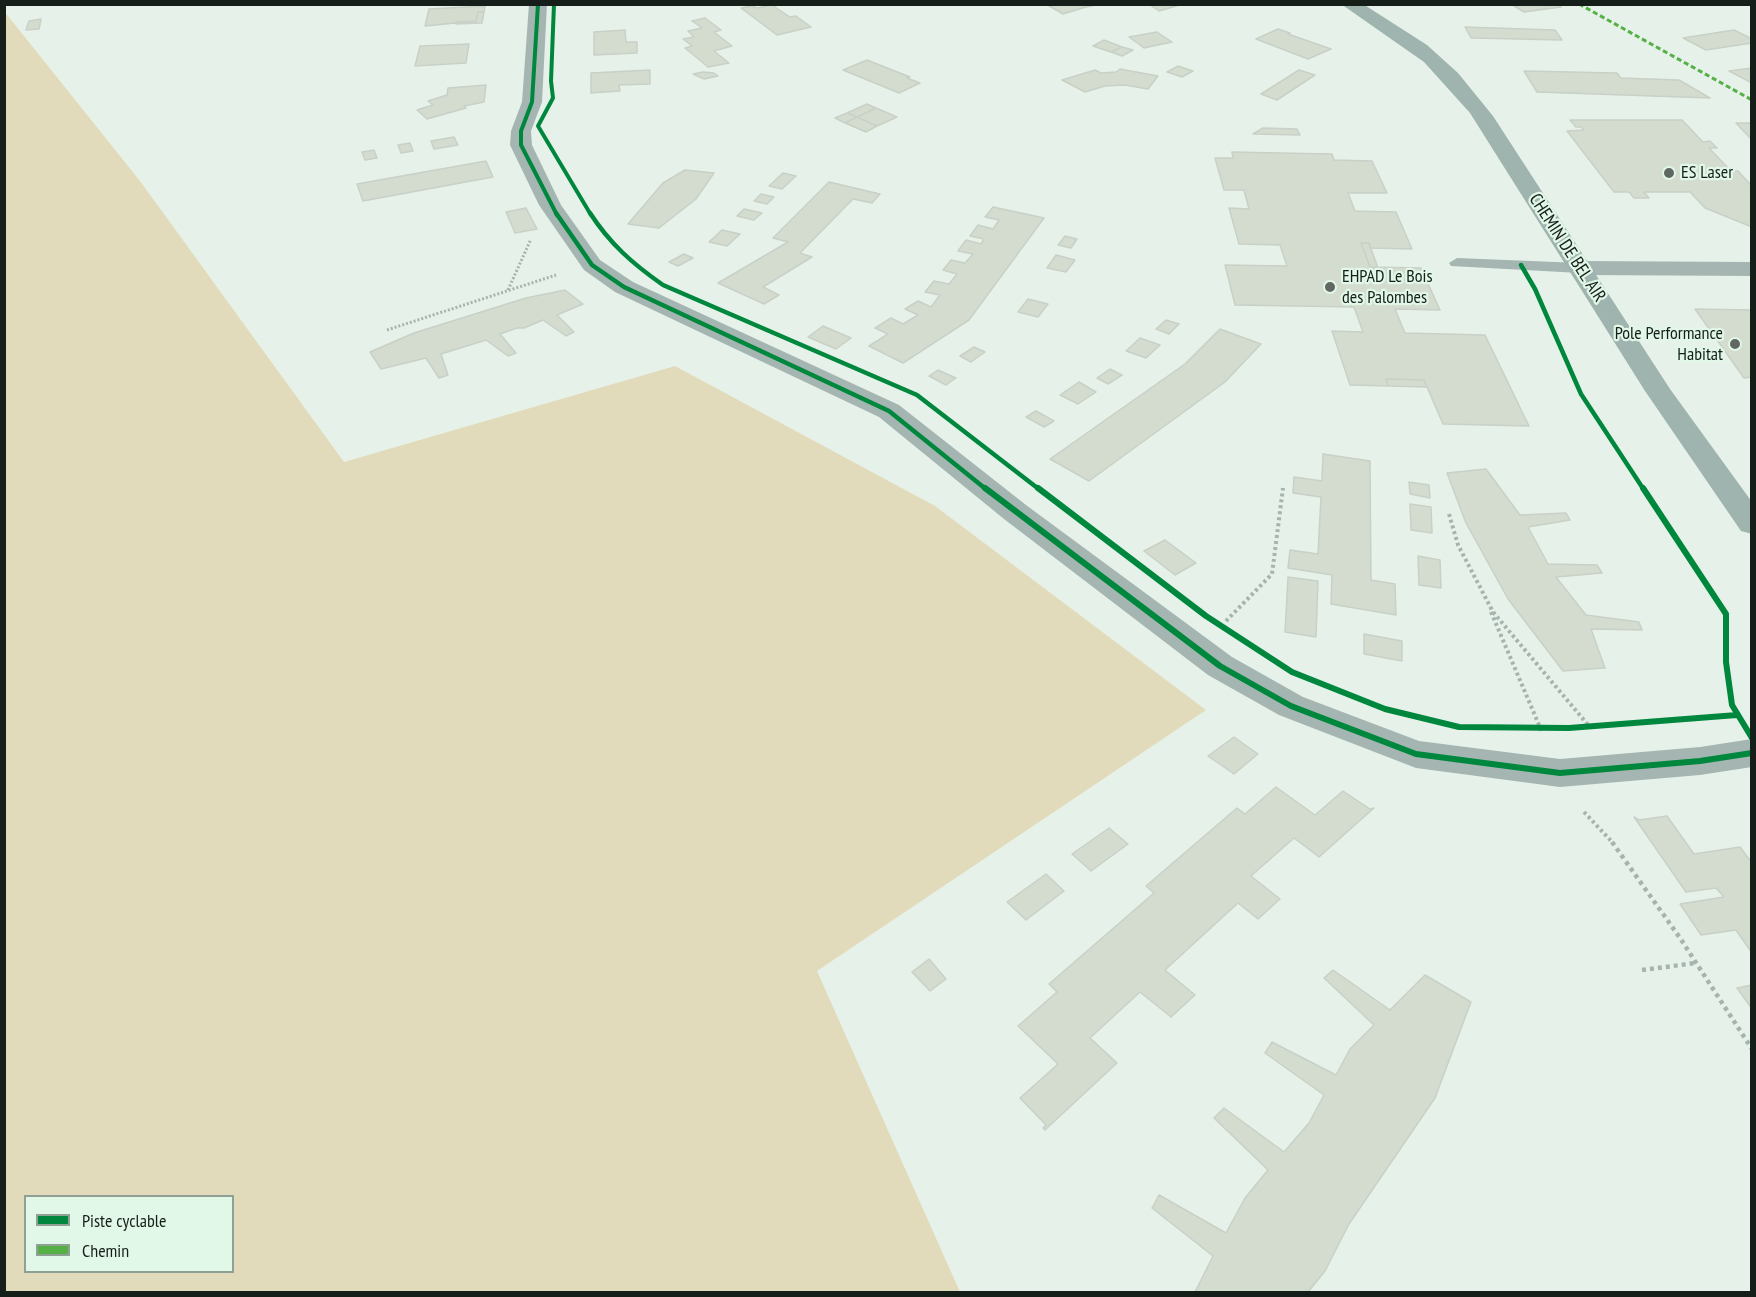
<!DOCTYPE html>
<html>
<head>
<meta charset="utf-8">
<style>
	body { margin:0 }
	#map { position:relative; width:1756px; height:1297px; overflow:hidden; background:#e6f2e9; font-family:"PT Sans Narrow",sans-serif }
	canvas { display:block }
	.frame { position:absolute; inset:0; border:6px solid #161e19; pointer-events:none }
	.legend { position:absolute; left:24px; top:1195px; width:210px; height:78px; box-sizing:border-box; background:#e1f7e7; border:2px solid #90a095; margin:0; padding:8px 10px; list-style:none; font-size:18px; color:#161e19 }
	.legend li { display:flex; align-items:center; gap:12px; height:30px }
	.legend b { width:30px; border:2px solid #90a095 }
</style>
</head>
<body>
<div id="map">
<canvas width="1756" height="1297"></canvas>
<div class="frame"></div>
<ul class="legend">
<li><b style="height:8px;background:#00873e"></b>Piste cyclable</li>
<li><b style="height:8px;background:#55b145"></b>Chemin</li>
</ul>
</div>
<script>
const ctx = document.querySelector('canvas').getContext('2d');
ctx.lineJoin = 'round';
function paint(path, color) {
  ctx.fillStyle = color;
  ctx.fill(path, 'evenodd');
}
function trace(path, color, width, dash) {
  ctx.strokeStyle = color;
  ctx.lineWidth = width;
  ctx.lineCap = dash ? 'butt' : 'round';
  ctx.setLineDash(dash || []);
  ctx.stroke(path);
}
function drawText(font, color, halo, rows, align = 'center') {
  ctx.font = font + ' "PT Sans Narrow",sans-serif';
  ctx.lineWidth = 4.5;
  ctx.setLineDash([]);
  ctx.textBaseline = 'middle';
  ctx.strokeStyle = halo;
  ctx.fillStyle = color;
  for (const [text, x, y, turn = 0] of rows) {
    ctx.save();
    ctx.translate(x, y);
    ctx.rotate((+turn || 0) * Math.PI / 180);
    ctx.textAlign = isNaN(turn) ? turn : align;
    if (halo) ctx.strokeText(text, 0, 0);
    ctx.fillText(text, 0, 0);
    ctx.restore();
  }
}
const green = new Path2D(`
	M4,11L140,181L344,462L675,366L935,506L1206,710L817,971L960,1292H5ZM26,1196H232V1272H26Z`);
const building = new Path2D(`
	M1046,4H1101L1086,7L1063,14Z
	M1149,4H1183L1159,11Z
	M1511,4H1556L1561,7L1524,12Z
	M772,5L790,17L796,16L811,27L777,35L741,8L752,6L757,8Z
	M485,6L484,12H478L476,21L425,26L429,9Z
	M478,12H484L482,23L456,24L457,22L476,21Z
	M705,18L721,30L714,32L732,46L714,51L729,63L708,67L685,48L692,46L683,39L694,37L688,31L702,28L692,21Z
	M41,19L39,29L26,30L29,21Z
	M1465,27L1555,30L1562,40L1471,38Z
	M1278,29L1290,33L1288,34L1331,49L1308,59L1256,39Z
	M625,30L626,42H637V53L594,55V32Z
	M1734,30L1752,39V43L1706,50L1683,38Z
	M1157,32L1172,42L1144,48L1129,37Z
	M1104,40L1122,47L1111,52L1093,46Z
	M469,44L466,63L415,66L420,46Z
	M1122,47L1133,50L1122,56L1111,52Z
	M867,60L910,77L907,78L920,83L899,93L843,70Z
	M1178,66L1193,71L1182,77L1167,72Z
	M1752,68V83L1729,71Z
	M1120,69L1158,76L1148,89L1125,85L1105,86L1085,92L1062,80L1095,70L1101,73L1116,72Z
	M650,70V84L619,85L620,91L591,93V73Z
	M1299,70L1315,75L1277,100L1261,94Z
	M1524,71L1617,73L1621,78L1679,80L1710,98L1537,92Z
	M703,72L714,73L718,76L704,79L693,74Z
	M486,85L484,102L464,106L466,108L427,119L417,110L433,105L428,101L447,95L448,88Z
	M867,104L876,108L857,117L847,113Z
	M876,108L897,117L877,126L857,117Z
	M847,113L857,117L845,123L835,118Z
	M857,117L877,126L866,132L845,123Z
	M1570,120H1682L1703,142L1710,141L1717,148H1709L1731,171H1738L1752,186V227L1705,208L1690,192H1644L1649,198H1634L1629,192H1614L1567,131L1584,130L1581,127H1576Z
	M1736,123H1752V140Z
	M1263,128L1297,129L1300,135L1253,134Z
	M454,137L458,145L434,149L431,141Z
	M410,143L413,151L401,153L398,145Z
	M374,150L377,158L365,160L362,152Z
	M1232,152L1332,154L1334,160L1372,161L1387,193H1348L1355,211L1396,212L1412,249L1370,248L1369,243H1361L1370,267L1421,268L1440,310L1395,309L1405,333L1485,335L1529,426L1443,424L1424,380L1386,379L1388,386L1350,385L1332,331L1363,332L1354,307L1235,305L1225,265L1287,266L1280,245L1239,244L1229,208L1249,209L1244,190H1224L1215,158H1233Z
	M486,161L493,177L363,201L357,184Z
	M685,170L714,173L696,199L659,228L628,224L663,183Z
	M783,173L796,176L782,189L769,186Z
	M829,182L880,194L872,203L853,199L800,253L812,257L763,287L779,295L764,304L718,283L788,242L773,238Z
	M761,194L774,197L767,204L754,201Z
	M993,207L1044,218L969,320L903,363L869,346L888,334L875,328L891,318L903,324L918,315L905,309L918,301L931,307L940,295L925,292L934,281L949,284L957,274L943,270L951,260L965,263L973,254L958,251L966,240L981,244L984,239L970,236L978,225L993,229L999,220L985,217Z
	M526,208L537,229L515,233L506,212Z
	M744,209L762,213L754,220L737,216Z
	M722,230L740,234L727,246L709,242Z
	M1065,236L1077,239L1071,248L1058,245Z
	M1361,243H1369L1378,268L1370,267Z
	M684,254L693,258L678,266L669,262Z
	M1056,255L1075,260L1066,272L1047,268Z
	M565,290L583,304L557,315L574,332L566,336L543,320L524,328H517L500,334L516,353L508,356L486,340L441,354L448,375L439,378L426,358L381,369L370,352L414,333L526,298Z
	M1028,299L1048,304L1038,317L1018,312Z
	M1695,309L1752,310V377L1744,378Z
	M1166,320L1179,324L1169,334L1156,329Z
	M823,326L851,338L836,349L808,337Z
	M1220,329L1261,344L1225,382L1089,481L1050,459L1185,364Z
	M1140,338L1160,345L1146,358L1126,351Z
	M974,347L985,352L971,362L960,356Z
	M1110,369L1122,375L1108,384L1097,378Z
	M938,370L956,378L946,385L929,376Z
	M1386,379L1424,380L1427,387L1388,386Z
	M1079,382L1096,392L1078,404L1060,395Z
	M1036,411L1054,421L1044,427L1026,417Z
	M1323,454L1370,461L1371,580L1395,584L1396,615L1331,604L1332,575L1288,568L1290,550L1318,554L1321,497L1293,493L1294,477L1322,481Z
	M1486,469L1520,515L1566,513L1570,520L1528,527L1548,564L1597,565L1602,573L1556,577L1586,615L1639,622L1642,630L1591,629L1605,668L1563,671L1508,599L1466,523L1447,473Z
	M1409,482L1429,485L1430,498L1410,494Z
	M1410,504L1431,507L1432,533L1411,530Z
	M1165,540L1196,563L1175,575L1144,551Z
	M1418,556L1440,560L1441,588L1419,585Z
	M1288,577L1318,581L1316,637L1285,632Z
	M1364,634L1402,641V661L1364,654Z
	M1234,737L1258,754L1234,774L1208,756Z
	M1276,787L1315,815L1343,791L1370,809L1374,808L1319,857L1294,838L1251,876L1280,899L1258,919L1238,903L1165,970L1195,995L1171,1017L1140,992L1090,1038L1117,1063L1045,1130L1043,1128L1046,1125L1020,1098L1058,1064L1018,1026L1057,992L1049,984L1154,893L1146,886L1237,808L1245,814Z
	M1667,816L1694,854L1740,847L1752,863V953L1736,930L1701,935L1680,904L1724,897L1716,888L1686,892L1634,817L1639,820Z
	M1109,828L1128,844L1091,871L1072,854Z
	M1046,874L1064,891L1026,920L1007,902Z
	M929,959L946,979L930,991L912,972Z
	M1333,970L1390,1010L1425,975L1471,1002L1435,1098L1349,1224L1325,1271L1308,1292H1195L1213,1256L1152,1208L1159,1195L1226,1233L1245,1198L1268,1170L1214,1118L1224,1108L1284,1152L1309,1123L1324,1095L1265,1053L1272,1042L1336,1075L1350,1049L1374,1025L1324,978Z
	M1752,985V1009L1737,988Z`);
const pathFar2 = new Path2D(`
	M508,290L531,239
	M387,330L556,275
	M1283,490V487`);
const pathFar1 = new Path2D(`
	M1449,514L1458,545L1493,612L1589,726
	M1491,612L1542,732
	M1226,621L1272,574L1283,488
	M1584,812L1613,843`);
const path = new Path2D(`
	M1612,842L1680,938L1752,1049
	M1642,970L1696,963`);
const lane = new Path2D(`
	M1457,258L1580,263L1588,268L1580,273L1451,266L1449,263Z`);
const street = new Path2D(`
	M529,4H547L542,102L531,131L532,145L561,205L600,260L633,282L899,405L1026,505L1232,657L1303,697L1419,741L1560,759L1700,747L1752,739V767L1700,775L1560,787L1416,768L1279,715L1208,675L1004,519L879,417L615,292L584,270L539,205L510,145L511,131L522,102Z
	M1580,261L1752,262V276L1580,275L1572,273L1568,268L1572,263Z`);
const secondary = new Path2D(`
	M1341,4H1363L1427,45L1458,73L1493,116L1670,389L1752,502V534L1741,531L1645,391L1470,113L1424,62Z`);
const quiet = new Path2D(`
	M1579,4L1752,100`);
const cyclewayFar2 = new Path2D(`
	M538,4L532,102L521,131V145L557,215
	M554,4L551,81L553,98L538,126L591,215`);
const cyclewayFar1 = new Path2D(`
	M556,213L592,265L624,287L889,411L987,490
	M590,213C610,244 633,264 663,285L917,395L1040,490
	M1521,265L1535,289L1581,394L1644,490`);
const cycleway = new Path2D(`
	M985,488L1220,666L1291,706L1416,754L1560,773L1700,761L1752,753
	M1038,488L1206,616L1292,672L1385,709L1459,727L1569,728L1737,715
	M1643,488L1726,614V662L1732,705L1752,738`);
const markers = [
	[1669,173,6,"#5f6862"],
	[1330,287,6,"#5f6862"],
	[1735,344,6,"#5f6862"]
];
const farPoinames = [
	["ES Laser",1681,173],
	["EHPAD Le Bois",1342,277],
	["des Palombes",1342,298],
	["Pole Performance",1723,334,"right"],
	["Habitat",1723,355,"right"]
];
const farStreetnames = [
	["CHEMIN DE BEL AIR",1567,248,57]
];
paint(green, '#e2dbbb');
paint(building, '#d3dcce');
trace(building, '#c9d0c7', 1.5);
trace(pathFar2, '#a6b4af', 3, [2, 2]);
trace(pathFar1, '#a6b4af', 4, [3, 3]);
trace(path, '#a6b4af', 4.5, [4, 4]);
paint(lane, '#a5b6b2');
paint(street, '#a5b6b2');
paint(secondary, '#9fb4af');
trace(quiet, '#55b145', 3, [5, 3]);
trace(cyclewayFar2, '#00873e', 4);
trace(cyclewayFar1, '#00873e', 4.5);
trace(cycleway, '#00873e', 6);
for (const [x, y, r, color] of markers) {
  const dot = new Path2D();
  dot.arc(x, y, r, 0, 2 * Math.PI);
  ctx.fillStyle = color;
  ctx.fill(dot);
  trace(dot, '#e1f7e7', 2);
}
drawText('18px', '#161e19', '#e1f7e7', farPoinames, 'left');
drawText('18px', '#161e19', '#e1f7e7', farStreetnames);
</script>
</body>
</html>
